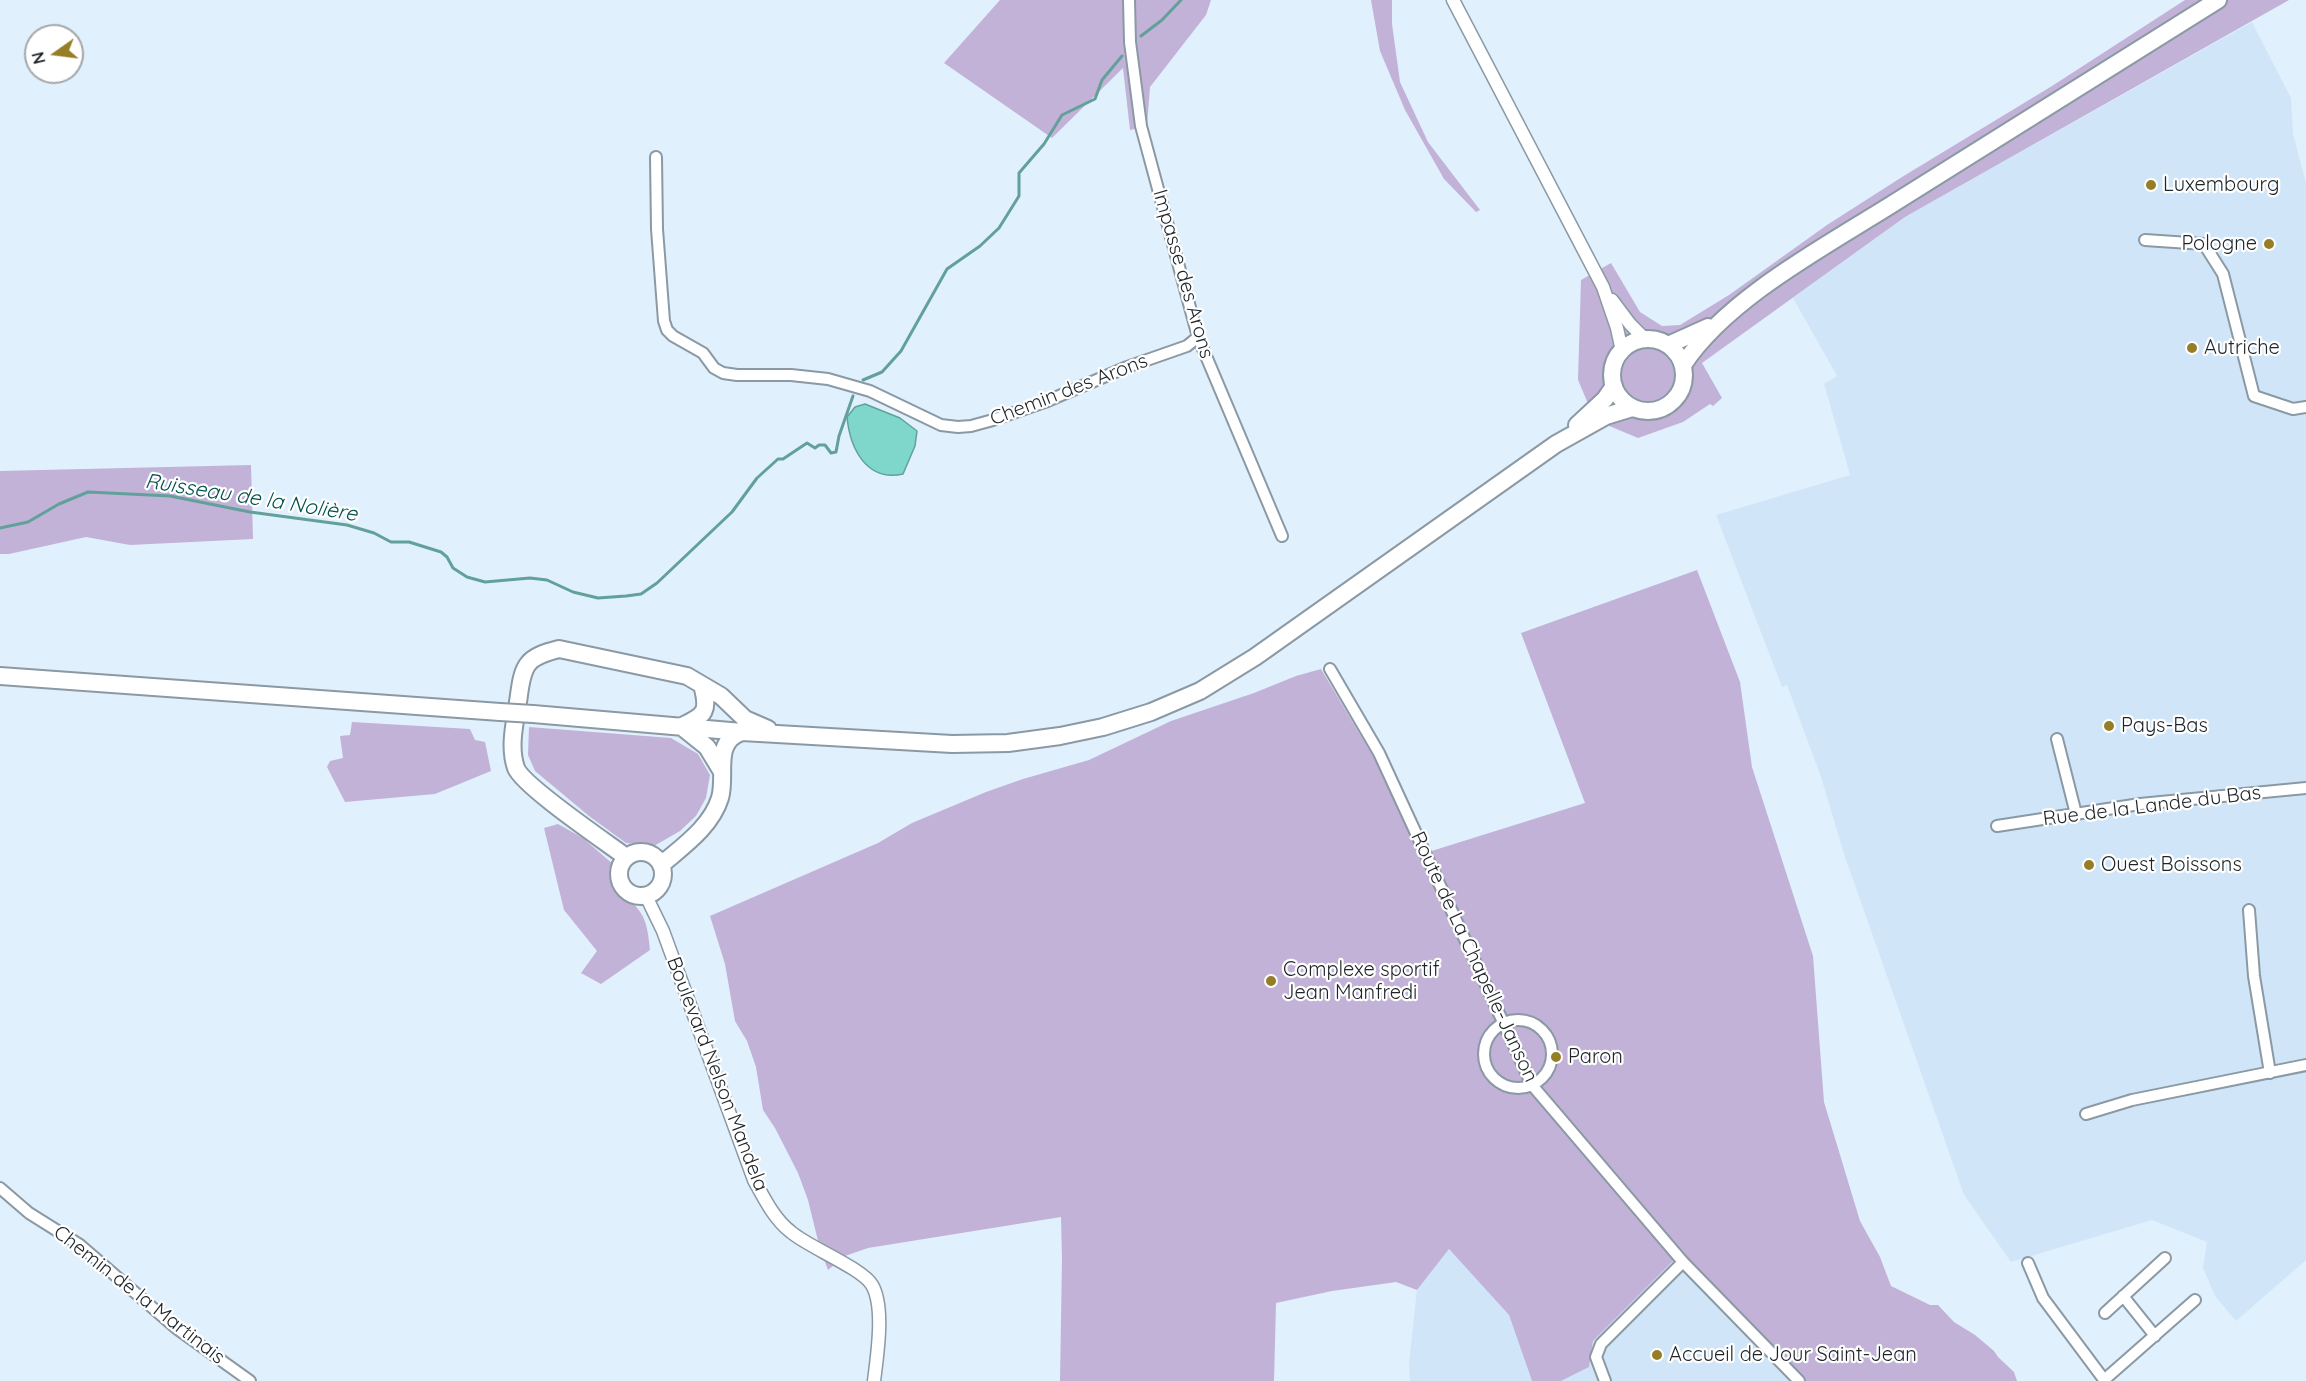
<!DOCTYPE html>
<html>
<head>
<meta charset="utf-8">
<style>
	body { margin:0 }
	#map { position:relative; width:2306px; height:1381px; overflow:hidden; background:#e1f0fd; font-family:Quicksand,sans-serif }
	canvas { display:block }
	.north { position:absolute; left:24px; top:24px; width:60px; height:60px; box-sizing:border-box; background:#fff; border:2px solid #a5a7a9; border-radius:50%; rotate:256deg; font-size:16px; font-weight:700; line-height:24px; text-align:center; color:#1e2428 }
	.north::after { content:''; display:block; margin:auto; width:21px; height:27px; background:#957e26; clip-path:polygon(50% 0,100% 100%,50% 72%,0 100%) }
</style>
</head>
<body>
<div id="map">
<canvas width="2306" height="1381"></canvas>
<div class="north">N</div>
</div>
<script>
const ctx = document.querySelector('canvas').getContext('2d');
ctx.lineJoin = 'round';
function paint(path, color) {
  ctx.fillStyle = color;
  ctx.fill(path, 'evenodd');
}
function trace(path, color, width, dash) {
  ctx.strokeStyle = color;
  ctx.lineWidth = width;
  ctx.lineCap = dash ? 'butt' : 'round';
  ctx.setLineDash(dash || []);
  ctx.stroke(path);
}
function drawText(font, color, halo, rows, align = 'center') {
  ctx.font = font + ' Quicksand,sans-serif';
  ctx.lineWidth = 4.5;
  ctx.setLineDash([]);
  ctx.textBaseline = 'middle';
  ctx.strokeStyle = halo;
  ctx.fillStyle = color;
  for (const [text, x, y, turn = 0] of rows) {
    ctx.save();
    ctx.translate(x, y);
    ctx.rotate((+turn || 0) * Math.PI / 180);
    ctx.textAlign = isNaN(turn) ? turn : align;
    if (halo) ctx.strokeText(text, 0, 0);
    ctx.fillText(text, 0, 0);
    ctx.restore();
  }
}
const built = new Path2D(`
	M2252,22L2291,98L2293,134L2306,183V1260L2236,1321L2215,1296L2203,1268L2207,1242L2152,1220L2011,1262L1964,1195L1844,854L1821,777L1787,685L1782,687L1716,515L1850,475L1824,384L1837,376L1793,298L1905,217Z
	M1449,1249L1509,1315L1532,1381H1410L1409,1363L1417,1290Z
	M1680,1254L1742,1318L1805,1381H1561L1589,1367L1593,1341Z`);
const green = new Path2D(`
	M1000,0H1211L1206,15L1150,87L1147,126L1130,130L1123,68L1052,138L944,63Z
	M1371,0H1392V24L1400,82L1428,142L1480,210L1476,212L1444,179L1405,110L1380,51Z
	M2185,0H2289L1905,217L1702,363L1722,398L1713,406L1710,404L1683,422L1638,438L1595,420L1578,380L1581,280L1611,263L1640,312L1662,326L1680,325L1729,295L1827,225L1902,177L2052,86Z
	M251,465L253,539L130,545L86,537L9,554H0V471Z
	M1697,570L1740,682L1752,767L1813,956L1824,1102L1860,1221L1880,1257L1891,1286L1930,1305H1938L1954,1322L1975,1335L1994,1351L1998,1357L2014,1372L2017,1381H1805L1680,1254L1593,1341L1589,1367L1561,1381H1532L1509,1315L1449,1249L1417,1290L1396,1282L1332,1291L1276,1303L1274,1381H1060L1062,1260L1061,1217L868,1248L845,1256L828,1270L820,1249L808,1200L798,1173L775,1128L763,1110L756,1067L747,1041L735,1021L725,964L710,916L878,843L912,823L986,792L1023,779L1089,760L1171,721L1254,693L1296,676L1321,669L1383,773L1422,854L1585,803L1521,633Z
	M352,722L470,729L475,740L485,742L491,771L435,794L345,802L327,767L330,761L343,758L340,736L350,735Z
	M529,727L671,738L698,754L710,775L706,798L696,816L680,831L654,846L626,843L589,816L535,771L528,755Z
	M558,824L583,838L614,865L618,891C644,911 647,918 650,950L601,984L581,973L597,951L564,910L544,828Z`);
const water = new Path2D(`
	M865,404L900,418L917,431L915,446L903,474C866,482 850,448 847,417L855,407Z`);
const stream = new Path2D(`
	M1141,36L1162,20L1181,0
	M863,380L882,372L901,351L947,269L980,246L999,228L1019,196V173L1044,144L1062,115L1095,99L1102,80L1122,56
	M0,528L28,522L59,504L88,492L170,496L250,512L347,525L374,533L391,542H409L441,552L447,557L453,568L467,577L485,582L530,578L547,580L573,592L598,598L626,596L641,594L657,583L732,512L757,478L778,459H783L807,443L815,448L819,445H825L831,453L836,452L839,436L853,396`);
const minor = new Path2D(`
	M1129,0L1130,42L1141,126L1198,337L1282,536
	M656,157L657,229L664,321L667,330L673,336L703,353L714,368L723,373L737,375H791L828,379L870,391L941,425L958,427L971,426L993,420L1045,402L1127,367L1187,346L1198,337
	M2145,240L2204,244L2223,274L2254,396L2293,409L2306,407
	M1330,669L1379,753L1532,1085L1683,1262L1799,1381
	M2057,739L2076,814
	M1997,826L2140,804L2306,788
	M2249,910L2254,976L2270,1073
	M1484 1054a34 34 0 1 1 68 0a34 34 0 1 1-68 0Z
	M2086,1114L2132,1100L2306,1065
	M0,1188L29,1213L80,1245L176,1328L250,1381
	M2028,1263L2043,1298L2105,1381
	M2123,1296L2155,1336
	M2105,1313L2165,1258
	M2104,1380L2195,1300
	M1605,1381L1596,1357L1601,1344L1683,1262`);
const tertiary = new Path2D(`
	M1453,0L1603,287L1617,328L1622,351
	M1612,300L1630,324L1645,339
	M646,896L663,931L754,1180C764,1198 774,1219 791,1232C808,1247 862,1268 872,1285C885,1307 877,1356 874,1381`);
const primary = new Path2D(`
	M1612 375a36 36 0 1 1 72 0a36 36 0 1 1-72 0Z
	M1668,345L1708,327
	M1683,365C1727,298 1826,246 1894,203C2002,135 2110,67 2218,0
	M1577,425L1605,399L1614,386
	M0,676L500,712
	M533,714L742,732L952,744L1008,743L1060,736L1103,727L1151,712L1200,691L1255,657L1556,444L1606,416L1632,408
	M682,726C706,715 709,711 702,685
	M682,727L707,747L721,770
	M619 874a22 22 0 1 1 44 0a22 22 0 1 1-44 0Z
	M626,857C606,842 523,786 516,768C508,745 516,719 519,695C523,664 527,657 559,649L687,676L721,696L745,719L768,729
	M661,865C683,846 711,827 720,798C727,775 712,742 742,732`);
const primaryBridge = new Path2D(`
	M500,712L533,714`);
const markers = [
	[2151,185,6,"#957e26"],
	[2269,244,6,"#957e26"],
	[2192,348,6,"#957e26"],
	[2109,726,6,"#957e26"],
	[2089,865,6,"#957e26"],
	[1271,981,6,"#957e26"],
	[1556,1057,6,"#957e26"],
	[1657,1355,6,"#957e26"]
];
const poiNames = [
	["Luxembourg",2163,185],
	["Pologne",2257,244,"right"],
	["Autriche",2204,348],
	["Pays-Bas",2121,726],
	["Ouest Boissons",2101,865],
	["Complexe sportif",1283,970],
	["Jean Manfredi",1283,993],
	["Paron",1568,1057],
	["Accueil de Jour Saint-Jean",1669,1355]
];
const streetNames = [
	["Impasse des Arons",1183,274,74],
	["Chemin des Arons",1069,390,-21],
	["Rue de la Lande du Bas",2152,806,-7],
	["Route de La Chapelle-Janson",1474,957,65],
	["Boulevard Nelson Mandela",717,1074,69],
	["Chemin de la Martinais",139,1295,38]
];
const waterNames = [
	["Ruisseau de la Nolière",251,498,9]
];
paint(built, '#d0e6f8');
paint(green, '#c2b2d8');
paint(water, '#7ed7ca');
trace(water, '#61a199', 1.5);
trace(stream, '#61a199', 3);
trace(minor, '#8a99a4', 14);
trace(tertiary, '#8a99a4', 15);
trace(primary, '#8a99a4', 20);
trace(minor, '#fff', 10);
trace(tertiary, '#fff', 12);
trace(primary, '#fff', 16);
trace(primaryBridge, '#8a99a4', 20, []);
trace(primaryBridge, '#fff', 16);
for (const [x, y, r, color] of markers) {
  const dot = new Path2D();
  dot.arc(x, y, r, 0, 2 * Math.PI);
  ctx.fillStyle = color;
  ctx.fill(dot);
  trace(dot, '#fff', 2);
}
drawText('20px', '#1e2428', '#fff', poiNames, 'left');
drawText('20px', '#1e2428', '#fff', streetNames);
drawText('italic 21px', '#00534b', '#fff', waterNames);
</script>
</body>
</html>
